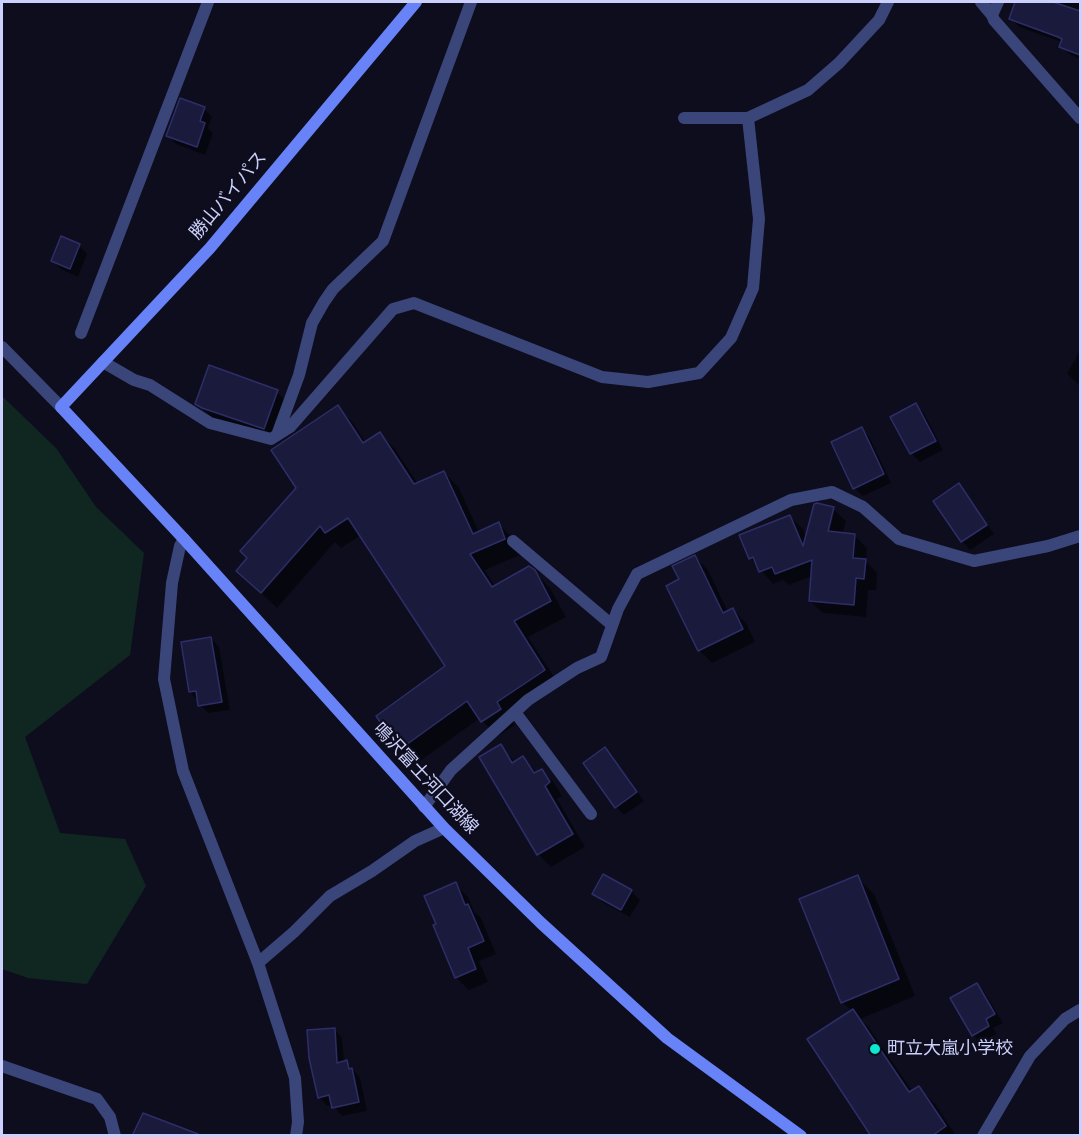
<!DOCTYPE html>
<meta charset="utf-8">
<style>
body{margin:0}
#map{position:relative;width:1082px;height:1137px;overflow:hidden;background:#0d0d1d;font-family:Roboto,sans-serif}
canvas{display:block}
.frame{position:absolute;inset:0;border:3px solid #ccd0fc;pointer-events:none}
</style>
<div id="map">
<canvas width="1082" height="1137"></canvas>
<div class="frame"></div>
</div>
<script>
const ctx = document.querySelector('canvas').getContext('2d');
ctx.lineJoin = 'round';
function fill(path, color) { ctx.fillStyle = color; ctx.fill(path, 'evenodd'); }
const poly = rows => new Path2D(rows.map(r => 'M' + r).join(''));
function stroke(path, color, width, dash) { ctx.strokeStyle = color; ctx.lineWidth = width; ctx.lineCap = dash ? 'butt' : 'round'; ctx.setLineDash(dash || []); ctx.stroke(path); }
function drawText(font, color, halo, rows, align = 'center') {
  ctx.font = font + ' Roboto,"Noto Sans JP",sans-serif'; ctx.lineWidth = 4.5; ctx.setLineDash([]); ctx.textBaseline = 'middle'; ctx.strokeStyle = halo; ctx.fillStyle = color; for (const [text, x, y, turn = 0] of rows) {
    ctx.save(); ctx.translate(x, y); ctx.rotate((+turn || 0) * Math.PI / 180); ctx.textAlign = isNaN(turn) ? turn : align; if (halo) ctx.strokeText(text, 0, 0); ctx.fillText(text, 0, 0); ctx.restore();
  }
}
fill(poly([
 [2,396,56,448,96,507,144,553,130,655,25,737,60,833,125,839,146,886,87,984,28,978,2,969]
]), '#102721');
fill(poly([
 [1017,2,1080,2,1080,59,1069,54,1061,46,1062,42,1019,27,1011,19],
 [204,109,212,117,208,128,213,133,205,155,176,144,168,136],
 [79,245,87,254,78,277,61,269,53,261],
 [1080,350,1080,386,1067,374],
 [277,392,290,405,277,441,217,421,196,403],
 [916,405,924,413,943,450,920,462,911,453,892,417],
 [338,407,353,423,366,443,380,434,395,449,418,484,444,472,459,488,479,532,499,524,514,540,520,555,485,570,495,587,534,571,550,588,566,617,528,637,560,686,511,718,515,725,497,737,480,718,416,764,401,749,447,667,361,535,341,548,335,542,277,608,238,571,298,488],
 [862,429,870,438,891,483,863,496,854,488],
 [959,485,967,494,994,534,970,550,962,541],
 [833,509,846,521,842,534,854,535,867,548,866,561,877,573,876,590,868,590,866,617,823,613,810,601,812,576,789,585,783,580,773,584,750,558,790,517,803,529,806,538],
 [830,517,833,517,827,539,824,538],
 [695,557,708,570,728,612,733,610,746,623,755,642,712,663,699,650],
 [211,638,219,647,230,710,208,713,190,692],
 [500,746,515,762,523,758,537,773,542,770,554,783,562,796,557,799,585,847,551,867,538,854],
 [604,749,613,757,644,801,624,815,616,807],
 [857,877,874,894,915,996,860,1019,869,1028,913,1092,919,1088,936,1105,956,1136,873,1136,852,1011,842,1002],
 [455,884,468,897,474,912,481,918,496,954,479,961,488,982,469,990,456,977,438,925],
 [631,891,640,900,630,917,602,902,594,893],
 [977,984,985,993,1003,1023,993,1028,997,1034,981,1043,973,1035],
 [334,1029,342,1038,344,1063,347,1062,360,1078,367,1111,342,1116,333,1105,327,1106,319,1097]
]), '#0007');
const building = poly([
 [1015,2,1053,2,1080,11,1080,55,1059,47,1062,39,1058,37,1009,19,1015,2],
 [180,98,205,107,200,121,205,123,197,147,166,136,180,98],
 [61,236,80,244,70,269,51,261,61,236],
 [209,365,278,390,264,429,202,408,195,404,209,365],
 [916,403,936,441,910,454,890,417,916,403],
 [338,405,363,443,380,432,414,484,444,471,473,534,499,522,505,539,470,554,492,587,529,566,535,570,551,601,514,621,545,670,497,702,501,709,481,722,467,701,399,750,376,716,445,666,348,518,325,533,320,526,261,593,236,571,247,558,240,551,296,488,271,450,338,405],
 [862,427,884,474,853,489,831,442,862,427],
 [959,483,987,525,961,542,933,501,959,483],
 [817,503,834,507,828,531,855,534,853,558,866,559,864,579,856,578,854,605,809,601,812,560,775,574,772,567,759,572,753,557,749,559,739,535,790,515,803,546,814,504,817,503],
 [695,555,723,613,733,608,743,629,698,651,666,586,679,579,672,566,695,555],
 [211,637,222,702,198,706,196,691,189,692,181,642,211,637],
 [501,744,512,763,523,756,534,773,542,769,550,782,545,786,573,834,537,855,479,757,501,744],
 [605,747,637,792,615,808,583,763,605,747],
 [603,874,632,890,621,910,592,894,603,874],
 [858,875,899,979,841,1003,799,899,858,875],
 [456,882,465,905,468,904,484,941,468,948,476,969,455,978,433,925,436,924,424,896,456,882],
 [977,983,995,1014,986,1019,989,1026,972,1036,950,998,977,983],
 [853,1009,909,1092,919,1086,946,1126,932,1136,871,1136,807,1039,853,1009],
 [335,1028,337,1063,347,1060,349,1069,352,1068,359,1102,332,1108,329,1095,318,1098,309,1058,307,1030,335,1028],
 [143,1113,198,1134,198,1136,132,1136,143,1113]
]);
fill(building, '#1a1a3d');
stroke(building, '#2d2e68', 1.5);
stroke(poly([
 [981,2,992,15],
 [998,2,992,15,994,20,1080,118],
 [684,118,748,118,808,90,839,63,879,20,888,2],
 [81,333,208,2],
 [103,362,134,380,150,385,210,423,271,439,290,427,393,309,414,303,602,377,648,382,699,373,731,338,753,288,759,219,748,118],
 [277,435,299,375,312,323,324,302,333,289,383,241,471,2],
 [184,539,180,546,172,583,164,679,183,771,258,963,295,1078,298,1122,296,1136],
 [513,541,612,625],
 [515,712,591,814],
 [424,807,451,770,528,700,577,668,601,657,618,609,637,574,791,500,832,492,863,507,899,539,974,561,1048,546,1080,536],
 [258,963,294,932,330,896,372,871,415,841,444,828],
 [2,1066,97,1099,110,1117,115,1136],
 [983,1136,1030,1056,1065,1019,1080,1010]
]), '#3a457a', 12);
stroke(poly([
 [2,347,61,407]
]), '#3a457a', 12);
stroke(poly([
 [416,2,210,248,61,407,184,539,444,828,541,923,667,1038,801,1136]
]), '#6882f7', 12);
for (const [x, y, r, color] of [
 [875,1049,6,"#0ce7d0"]
]) { const dot = new Path2D(); dot.arc(x, y, r, 0, 2 * Math.PI); ctx.fillStyle = color; ctx.fill(dot); stroke(dot, '#0d0d1d', 2); }
drawText('18px', '#ccd0fc', '#0d0d1d', [
 ["勝山バイパス",229,196,-50],
 ["鳴沢富士河口湖線",425,779,47]
]);
drawText('18px', '#ccd0fc', '#0d0d1d', [
 ["町立大嵐小学校",887,1049]
], 'left');
</script>
